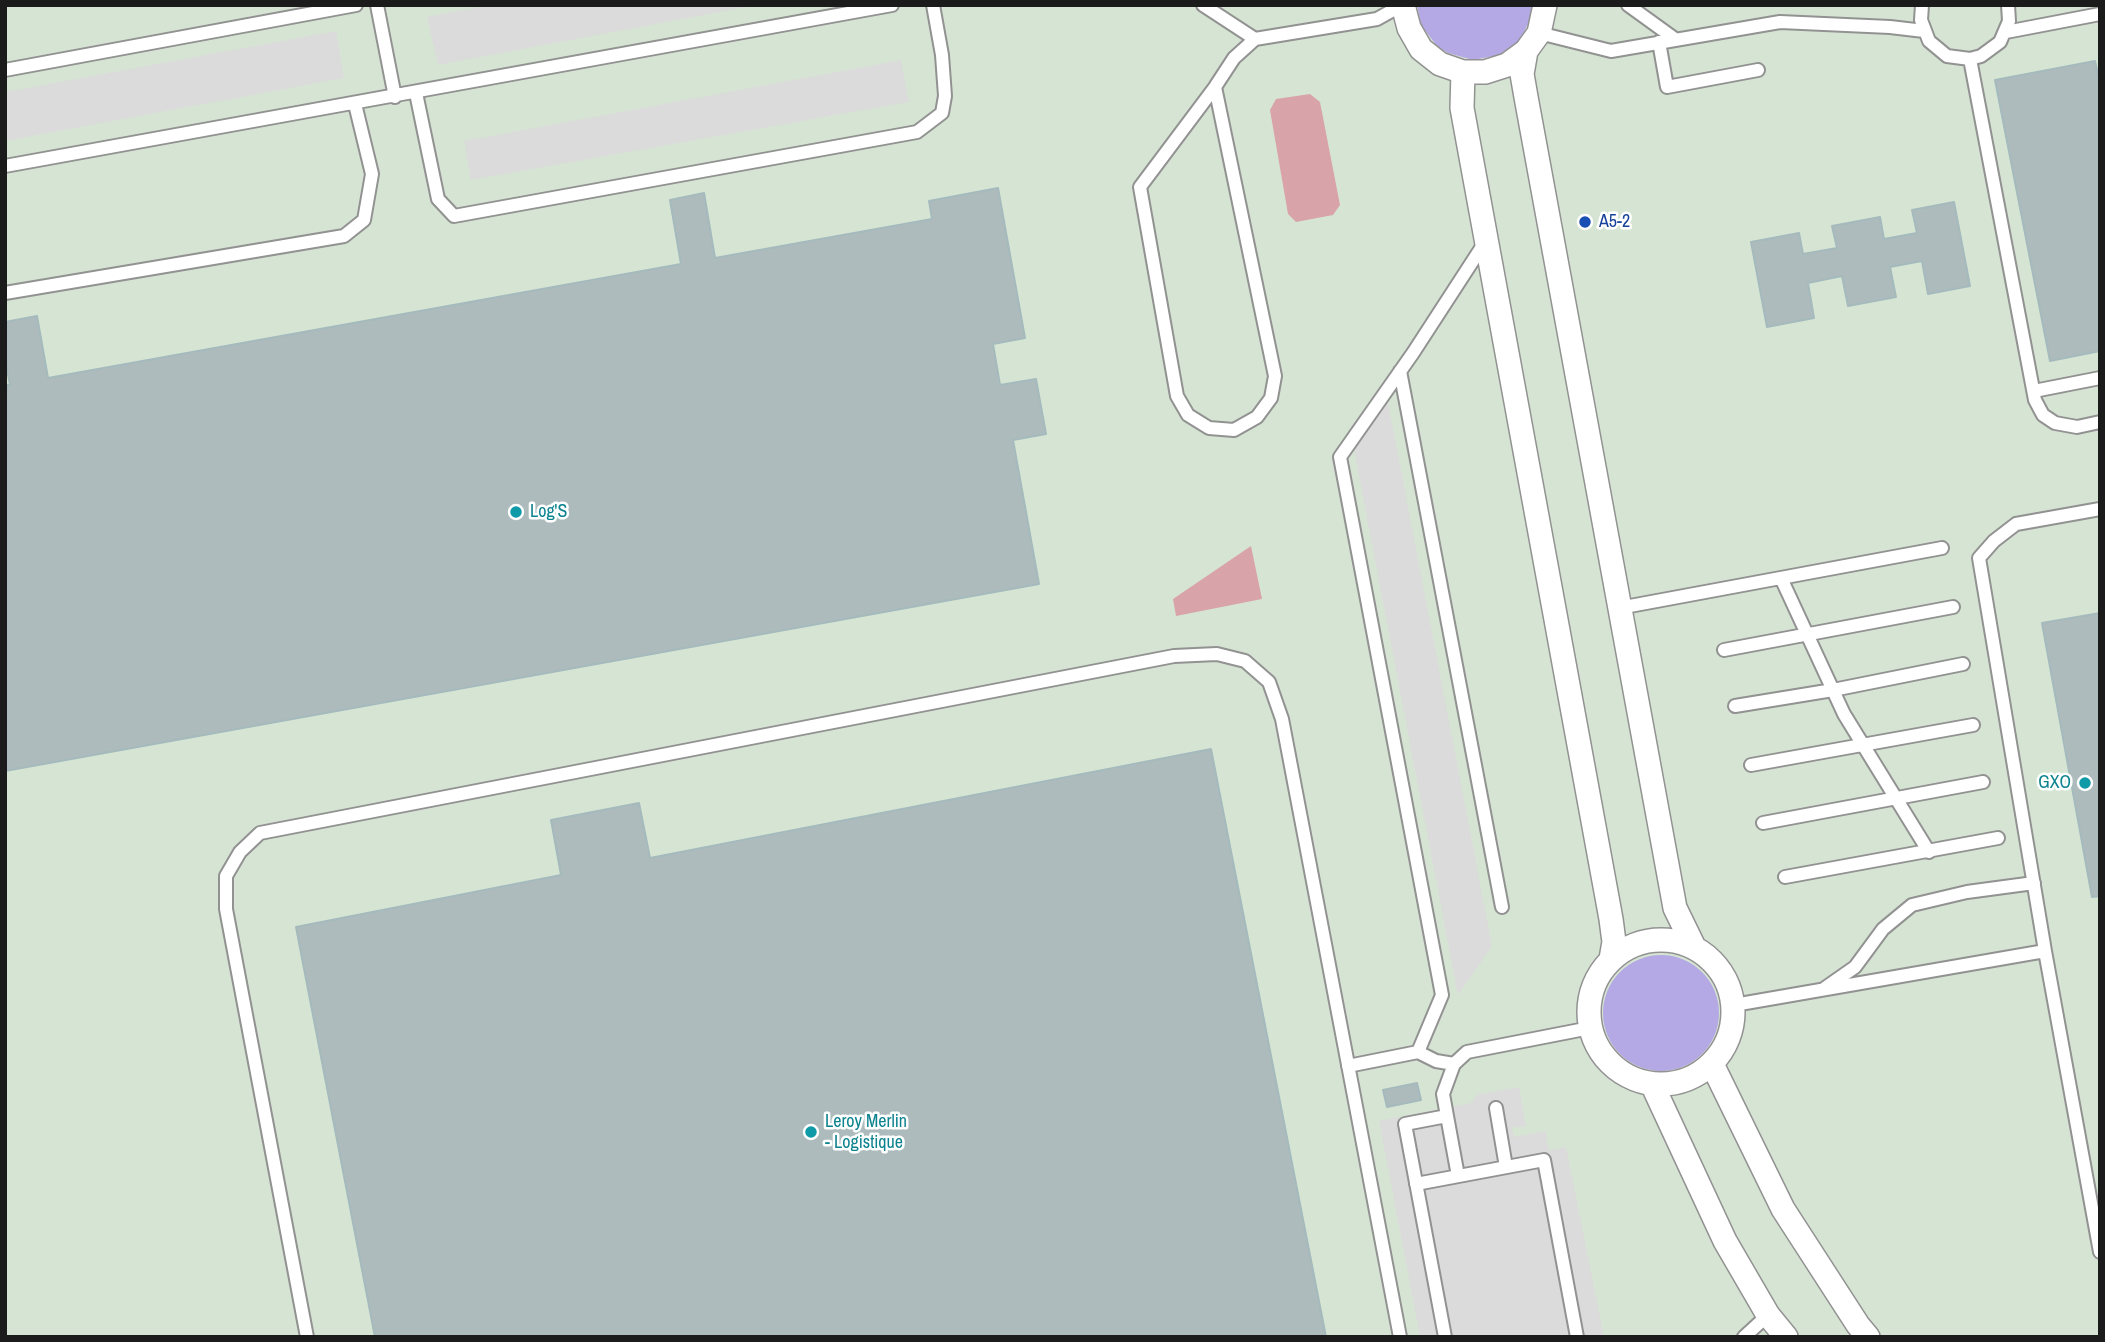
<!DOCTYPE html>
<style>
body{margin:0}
#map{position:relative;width:2105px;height:1342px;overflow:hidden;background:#e1e8ec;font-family:"Archivo Narrow",sans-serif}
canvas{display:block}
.frame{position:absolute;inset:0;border:7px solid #1b1b1b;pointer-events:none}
</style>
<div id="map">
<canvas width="2105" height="1342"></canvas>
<div class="frame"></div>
</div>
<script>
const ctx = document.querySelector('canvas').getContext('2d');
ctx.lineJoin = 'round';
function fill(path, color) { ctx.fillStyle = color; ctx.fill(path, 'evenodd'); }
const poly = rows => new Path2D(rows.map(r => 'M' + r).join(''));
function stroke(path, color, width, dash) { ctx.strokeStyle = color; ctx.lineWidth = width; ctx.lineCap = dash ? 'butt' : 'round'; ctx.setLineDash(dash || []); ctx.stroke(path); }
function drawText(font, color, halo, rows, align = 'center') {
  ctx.font = font + ' "Archivo Narrow",sans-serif'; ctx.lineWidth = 5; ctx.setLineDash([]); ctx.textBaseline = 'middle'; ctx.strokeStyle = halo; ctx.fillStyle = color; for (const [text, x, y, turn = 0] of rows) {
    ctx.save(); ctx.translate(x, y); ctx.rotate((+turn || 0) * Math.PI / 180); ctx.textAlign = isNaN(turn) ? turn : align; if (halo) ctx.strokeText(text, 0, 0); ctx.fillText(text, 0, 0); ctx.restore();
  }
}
fill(poly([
 [5,5,2100,5,2100,1337,5,1337]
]), '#d6e5d3');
fill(poly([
 [1417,5,1534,5,1532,16,1520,40,1499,55,1473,60,1448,53,1437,46,1421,25],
 '1603 1013a58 58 0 1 1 116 0a58 58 0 1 1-116 0Z'
]), '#b4a9e4');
fill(poly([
 [491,5,757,5,438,65,427,17],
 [336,31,344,78,5,141,5,92],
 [901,60,909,102,471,180,464,141],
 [1388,402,1492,946,1458,995,1354,450],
 [1519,1087,1526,1126,1512,1128,1514,1137,1546,1131,1549,1150,1566,1147,1604,1337,1420,1337,1379,1121,1471,1103,1477,1095]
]), '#dbdbdb');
fill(poly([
 [1310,94,1320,102,1340,205,1333,215,1296,222,1288,214,1270,110,1276,99],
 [1251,546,1262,599,1176,616,1173,599]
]), '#d8a3a9');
const building = poly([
 [2095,61,2100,83,2100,351,2050,361,1995,80,2095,61],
 [998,188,1025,338,993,344,1000,385,1036,379,1046,434,1013,440,1039,584,5,771,5,385,10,385,5,359,5,322,37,316,48,378,681,264,670,200,704,193,715,258,932,219,929,201,998,188],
 [1954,202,1970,286,1928,294,1922,261,1890,267,1896,297,1848,306,1842,276,1808,283,1814,318,1767,327,1751,242,1799,233,1803,254,1837,248,1832,226,1880,217,1884,239,1917,233,1912,210,1954,202],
 [2100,613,2100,896,2092,897,2042,623,2100,613],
 [1211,749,1326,1337,375,1337,296,927,561,875,551,820,639,803,650,858,1211,749],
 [1417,1083,1421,1100,1387,1107,1383,1090,1417,1083]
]);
fill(building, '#aebbbc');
stroke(building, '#a5babd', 2);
const lane = poly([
 [377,5,395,97],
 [1203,5,1255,39,1377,19,1402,5],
 [1628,5,1675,39],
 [1922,5,1921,20,1929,41,1947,56,1970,59,1981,56,2000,42,2009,21,2008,5],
 [2006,32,2100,14],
 [1539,33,1611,51,1780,22,1890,27,1924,31],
 [1659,42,1667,87,1758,70],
 [1970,59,2035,400,2043,415,2055,423,2077,427,2100,422],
 [5,70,356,5],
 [1215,87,1275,376,1271,398,1257,417,1234,430,1209,428,1188,415,1177,396,1140,187,1215,87,1234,58,1255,39],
 [416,93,438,199,454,216,917,132,942,113,945,96,942,55,933,5],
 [5,166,892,5],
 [5,293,344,236,364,220,372,174,355,104],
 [1400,371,1502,907],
 [2034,391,2100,378],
 [2100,509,2016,524,1994,541,1979,558,2045,951,2100,1252],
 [1781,578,1844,714,1929,852],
 [1619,608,1942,548],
 [1724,650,1953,607],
 [1735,706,1833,690,1963,664],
 [1751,765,1973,725],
 [1763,823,1983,782],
 [1785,877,1998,838],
 [1825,988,1855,967,1883,929,1912,905,1967,892,2034,883],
 [1734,1005,2045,951],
 [1418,1052,1442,995,1340,457,1413,353,1487,239],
 [1348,1066,1418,1052,1436,1061,1454,1064,1467,1052,1590,1028],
 [1496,1108,1506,1167],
 [1447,1116,1458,1176],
 [1416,1184,1544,1160,1577,1337],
 [307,1337,226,909,226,876,240,852,260,833,1174,656,1217,654,1245,661,1269,682,1282,719,1400,1337],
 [1445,1337,1405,1124,1447,1116,1443,1094,1454,1064],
 [1744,1337,1768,1315]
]);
const street = poly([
 [1403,5,1409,28,1421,49,1440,64,1463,72,1485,72,1507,65,1526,51,1539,33,1545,5],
 [1526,51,1522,74,1526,97,1675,908,1694,947],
 [1463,72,1462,108,1611,919,1614,942,1611,959],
 '1589 1012a72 72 0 1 1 144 0a72 72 0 1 1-144 0Z',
 [1712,1064,1783,1209,1858,1325,1868,1337],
 [1652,1084,1725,1241,1768,1315,1786,1337]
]);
stroke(lane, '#929292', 16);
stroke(street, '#929292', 26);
stroke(lane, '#fff', 12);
stroke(street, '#fff', 23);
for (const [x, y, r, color] of [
 [1585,222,7,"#1a4fb4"],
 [516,512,7,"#0f9aa8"],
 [2085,783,7,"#0f9aa8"],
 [811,1132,7,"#0f9aa8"]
]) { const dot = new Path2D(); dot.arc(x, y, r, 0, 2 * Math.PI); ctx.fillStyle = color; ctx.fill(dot); stroke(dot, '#fff', 2.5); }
drawText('18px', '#164399', '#fff', [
 ["A5-2",1599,222]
], 'left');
drawText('18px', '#0d838f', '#fff', [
 ["Log'S",530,512],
 ["GXO",2071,783,"right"],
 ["Leroy Merlin",825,1122],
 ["- Logistique",825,1143]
], 'left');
</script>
